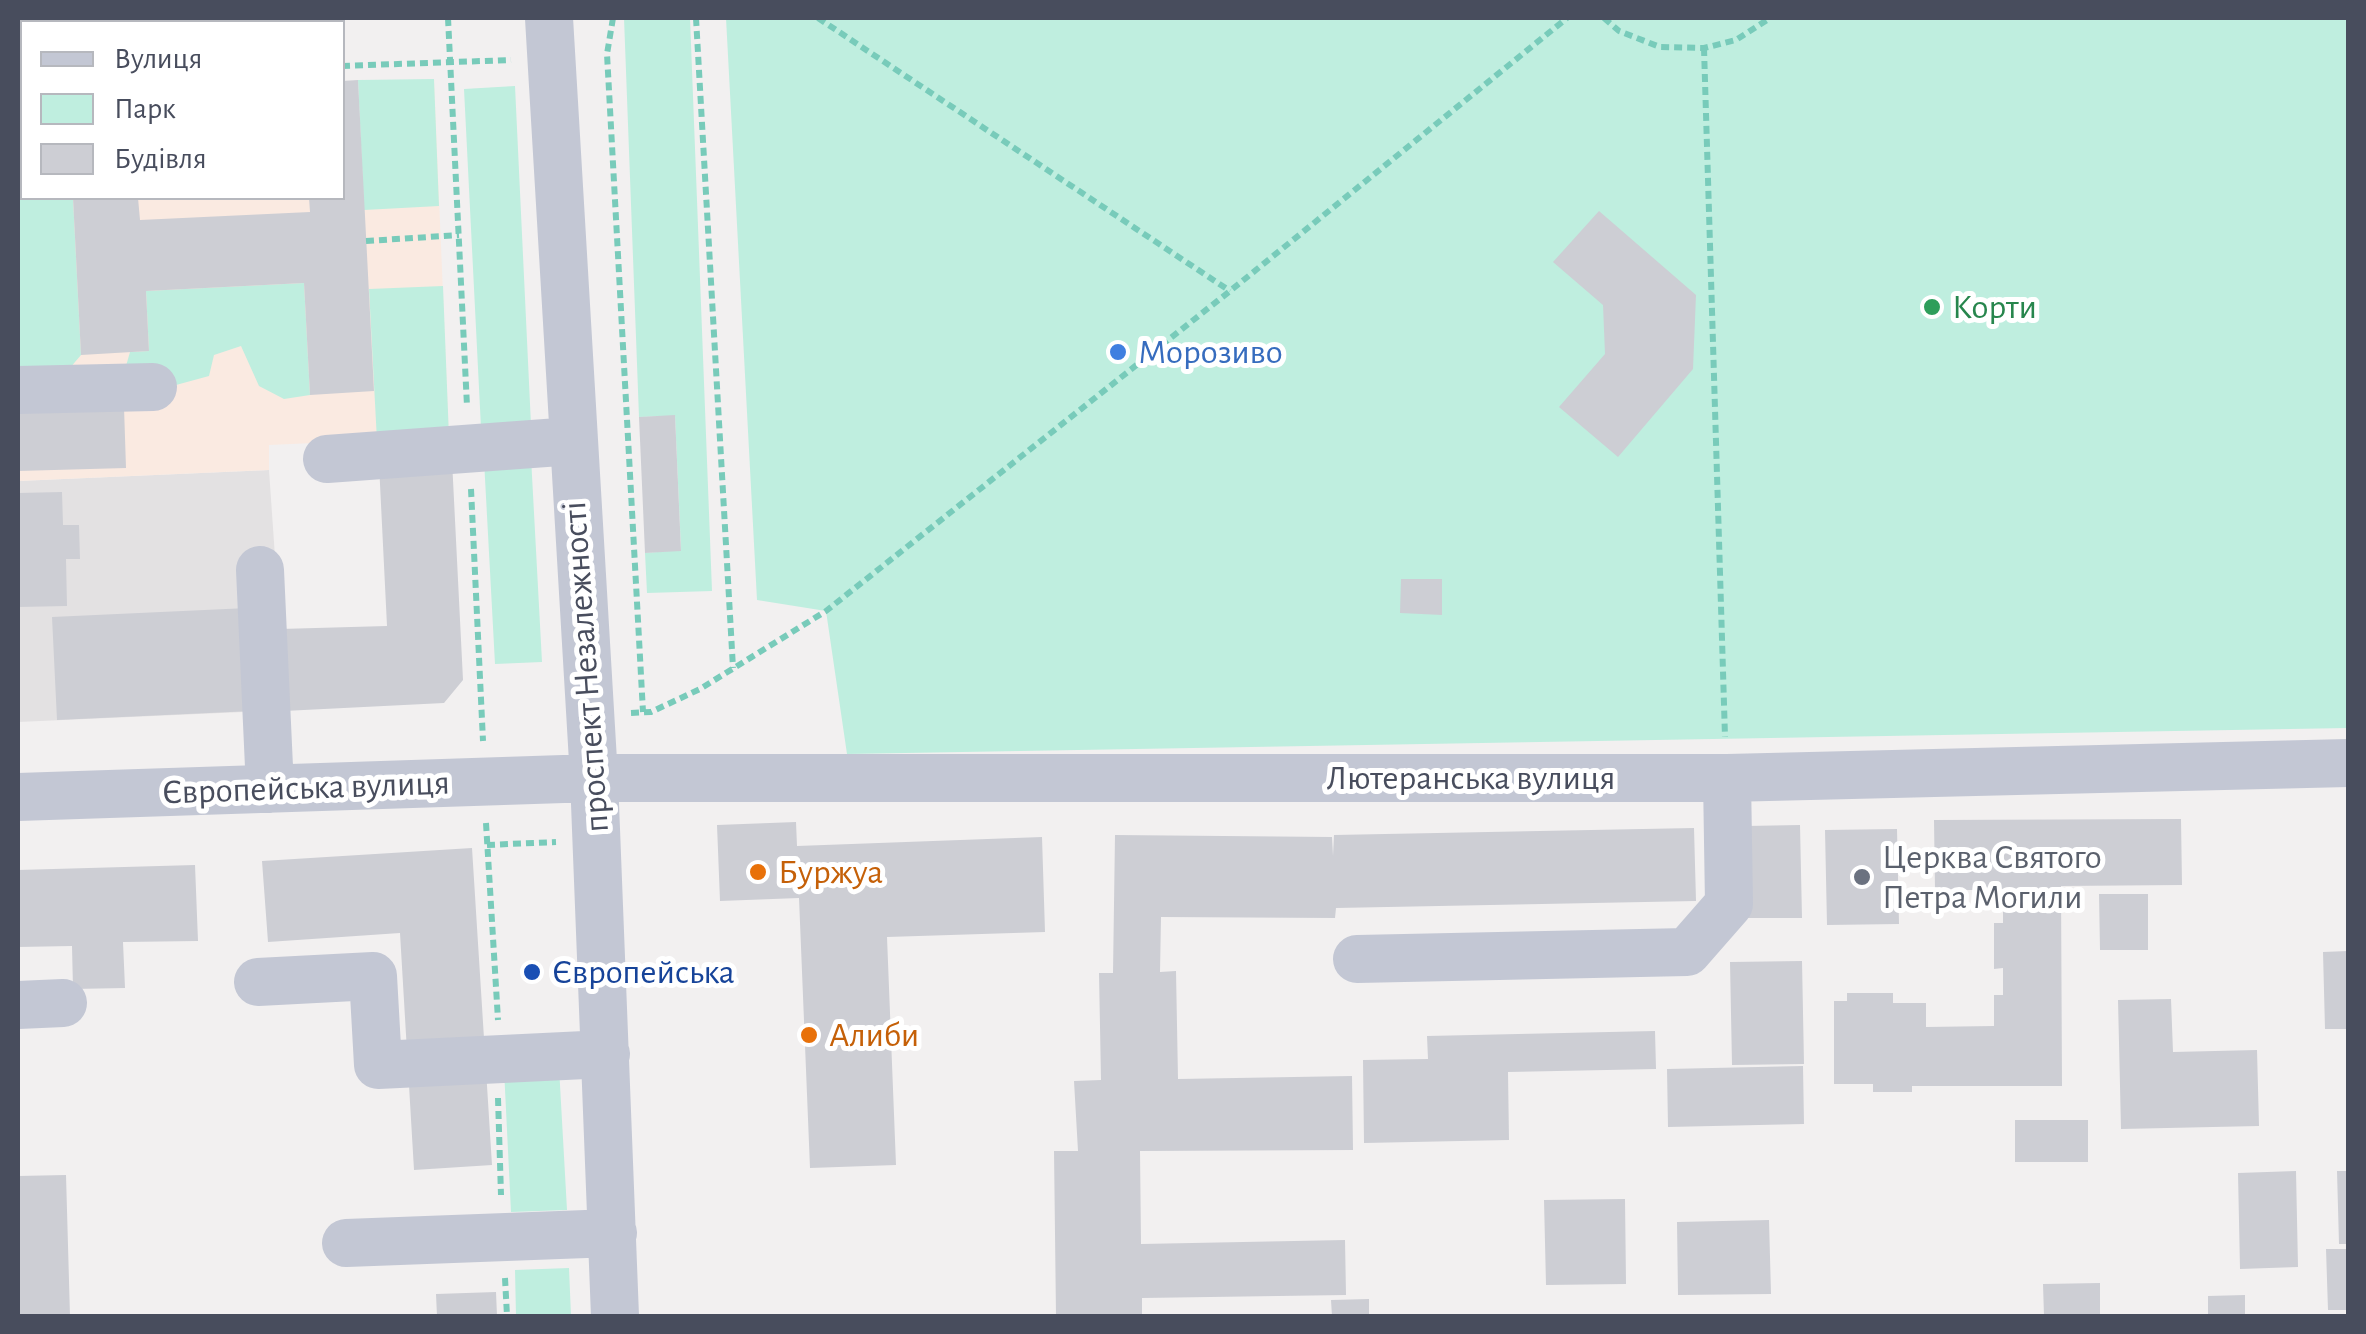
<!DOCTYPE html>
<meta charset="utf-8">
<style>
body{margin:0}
#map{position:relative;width:2366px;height:1334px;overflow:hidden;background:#f2f0f0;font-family:"Alegreya Sans",sans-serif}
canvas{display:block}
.frame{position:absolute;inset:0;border:20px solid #484d5d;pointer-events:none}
.legend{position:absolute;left:20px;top:20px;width:325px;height:180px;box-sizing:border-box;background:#fff;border:2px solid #b6b8be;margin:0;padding:12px 18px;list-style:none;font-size:30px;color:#484d5d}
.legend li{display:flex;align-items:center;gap:20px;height:50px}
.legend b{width:50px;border:2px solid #b6b8be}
</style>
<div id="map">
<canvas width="2366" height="1334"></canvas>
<div class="frame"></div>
<ul class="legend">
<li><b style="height:12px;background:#c3c7d4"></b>Вулиця</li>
<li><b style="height:28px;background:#bfeedf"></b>Парк</li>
<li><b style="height:28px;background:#cdced4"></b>Будівля</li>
</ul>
</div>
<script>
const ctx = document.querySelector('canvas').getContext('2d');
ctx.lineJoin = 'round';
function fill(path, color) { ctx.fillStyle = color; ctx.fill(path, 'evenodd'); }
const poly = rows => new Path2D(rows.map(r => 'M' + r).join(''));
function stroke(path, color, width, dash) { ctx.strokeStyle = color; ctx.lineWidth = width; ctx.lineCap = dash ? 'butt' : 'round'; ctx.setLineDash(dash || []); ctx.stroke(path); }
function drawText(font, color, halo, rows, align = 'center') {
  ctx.font = font + ' "Alegreya Sans",sans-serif'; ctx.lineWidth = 10; ctx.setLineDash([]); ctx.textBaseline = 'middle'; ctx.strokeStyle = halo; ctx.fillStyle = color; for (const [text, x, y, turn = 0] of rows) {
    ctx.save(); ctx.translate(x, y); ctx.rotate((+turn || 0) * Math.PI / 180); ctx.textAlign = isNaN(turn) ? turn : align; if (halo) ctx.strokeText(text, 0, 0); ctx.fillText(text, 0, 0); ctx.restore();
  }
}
fill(poly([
 [269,470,280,629,266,711,18,722,18,481]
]), '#e3e1e2');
fill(poly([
 [434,79,449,437,269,445,269,470,18,481,18,96,22,96,22,198,342,198]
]), '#faeae1');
fill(poly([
 [624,18,690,18,712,591,647,593,645,553,681,550,675,416,639,417],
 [726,18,2348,18,2348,728,847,754,826,611,757,600],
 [434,79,439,206,364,210,358,80],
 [515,86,531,425,481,428,464,89],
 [22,182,22,198,73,198,81,355,69,369,18,367,18,183],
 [304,283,310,395,284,399,259,386,241,346,214,355,209,376,165,388,124,373,130,352,149,351,146,291],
 [443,286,449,437,377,441,369,289],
 [531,457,542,662,495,664,484,460],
 [559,1067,567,1210,511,1212,504,1069],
 [569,1268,571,1316,516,1316,515,1270]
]), '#bfeedf');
fill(poly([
 [358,80,374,391,310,395,304,283,146,291,149,351,81,355,73,198,138,198,140,220,310,212,309,198,342,198,342,81],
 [18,96,22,96,22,182,18,183],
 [1599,211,1696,295,1693,369,1618,457,1559,407,1605,354,1603,305,1553,262],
 [124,407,126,468,18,471,18,409],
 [675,415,681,551,645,553,639,417],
 [452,460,463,680,444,703,284,711,280,629,387,626,379,464],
 [62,492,63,525,79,525,80,559,66,559,67,606,18,607,18,493],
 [1401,579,1442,579,1442,615,1400,613],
 [248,608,252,711,57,720,52,617],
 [2181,819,2182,885,2061,886,2062,1086,1912,1086,1912,1092,1873,1092,1873,1084,1834,1084,1834,1001,1847,1001,1847,993,1893,993,1893,1003,1926,1003,1926,1027,1994,1026,1994,995,2003,995,2003,968,1994,969,1994,923,2003,923,2003,911,2015,912,2014,890,1935,890,1934,820],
 [796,822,797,846,1042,837,1045,932,887,937,896,1165,810,1168,799,898,720,901,717,825],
 [1800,825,1802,918,1747,918,1746,826],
 [1694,828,1696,901,1336,908,1335,918,1161,917,1160,972,1176,971,1178,1079,1352,1076,1353,1150,1140,1151,1141,1244,1345,1240,1346,1295,1142,1298,1142,1316,1056,1316,1054,1151,1078,1151,1074,1081,1101,1080,1099,973,1113,973,1115,835,1332,837,1333,856,1334,835],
 [1897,829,1899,924,1827,925,1825,830],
 [472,848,492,1165,414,1170,400,933,268,942,262,861],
 [195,865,198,941,123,942,125,988,73,989,72,946,18,947,18,870],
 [2099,894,2148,894,2148,950,2100,950],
 [2348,951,2348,1029,2325,1029,2323,952],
 [1802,961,1804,1064,1732,1065,1730,962],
 [2171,999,2173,1052,2257,1050,2259,1126,2121,1129,2118,1000],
 [1655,1031,1656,1069,1508,1072,1509,1140,1364,1143,1363,1060,1428,1059,1427,1036],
 [1803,1066,1804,1124,1668,1127,1667,1069],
 [2015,1120,2088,1120,2088,1162,2015,1162],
 [2296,1171,2298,1267,2240,1269,2238,1173],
 [2337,1171,2348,1171,2348,1244,2339,1244],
 [66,1175,70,1316,18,1316,18,1176],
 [1625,1199,1626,1284,1546,1285,1544,1200],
 [1769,1220,1771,1294,1678,1295,1677,1222],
 [2326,1249,2348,1249,2348,1310,2328,1310],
 [2100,1283,2100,1316,2044,1316,2043,1284],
 [496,1292,497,1316,437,1316,436,1294],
 [2245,1295,2245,1316,2208,1316,2208,1296],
 [1369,1299,1369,1316,1332,1316,1331,1300]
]), '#cdced4');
stroke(poly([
 [448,18,467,406],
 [613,18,607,54,643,712],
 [696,18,733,668],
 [818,18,1230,291],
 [1604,18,1619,31,1660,47,1704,48,1736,40,1770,18],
 [1704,48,1725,737],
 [342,66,511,60],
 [18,76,22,76],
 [366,241,459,235],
 [471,489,483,741],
 [631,713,651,712,700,689,826,611,1230,291,1567,18],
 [486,823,498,1020],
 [487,845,556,842],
 [498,1098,501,1195],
 [505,1278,507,1316]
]), '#78cbba', 6, [8, 5]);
stroke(poly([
 [146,18,146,22],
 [549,18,594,778,615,1316],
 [18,390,153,387],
 [327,459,573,441],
 [260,570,270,789],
 [18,797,594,778,1727,778,2348,763],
 [1357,959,1687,952,1729,904,1727,778],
 [258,982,373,976,378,1065,606,1054],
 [18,1005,63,1003],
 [346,1243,613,1233]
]), '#c3c7d4', 48);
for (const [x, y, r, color] of [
 [1932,307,10,"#2e9e5b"],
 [1118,352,10,"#3f7fe0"],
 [758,872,10,"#e8710a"],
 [1862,877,10,"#6b7280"],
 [532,972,10,"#1a4fb4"],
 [809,1035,10,"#e8710a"]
]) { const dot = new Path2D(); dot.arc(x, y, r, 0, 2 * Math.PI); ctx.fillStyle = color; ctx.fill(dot); stroke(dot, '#fff', 4); }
drawText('35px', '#27864d', '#fff', [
 ["Корти",1952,307]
], 'left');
drawText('35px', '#366cbe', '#fff', [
 ["Морозиво",1138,352]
], 'left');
drawText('35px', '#484d5d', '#fff', [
 ["проспект Незалежності",586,667,-94],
 ["Лютеранська вулиця",1471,778],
 ["Європейська вулиця",306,788,-2]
]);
drawText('35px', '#5b616d', '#fff', [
 ["Церква Святого",1882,857],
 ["Петра Могили",1882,897]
], 'left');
drawText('35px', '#c56008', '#fff', [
 ["Буржуа",778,872],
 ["Алиби",829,1035]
], 'left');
drawText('35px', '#164399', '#fff', [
 ["Європейська",552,972]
], 'left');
</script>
